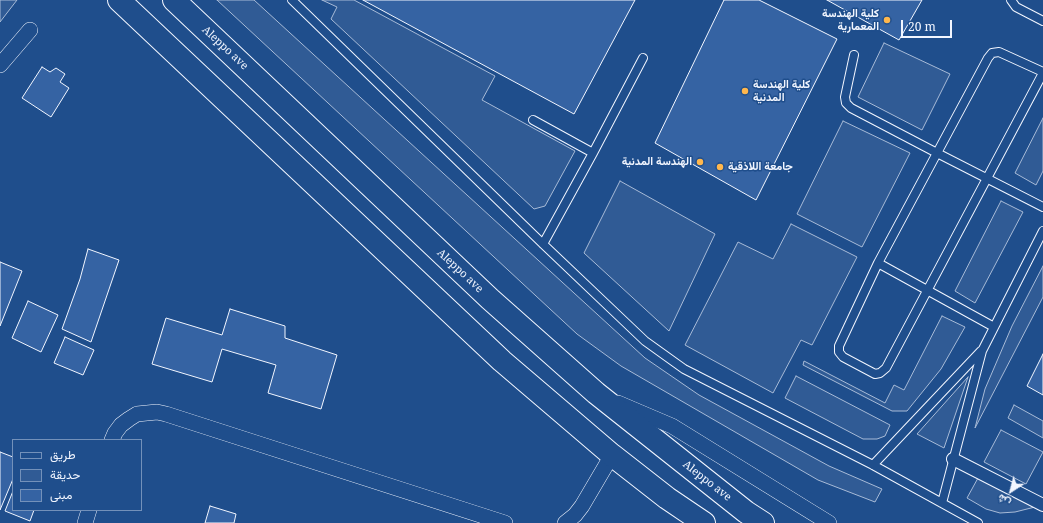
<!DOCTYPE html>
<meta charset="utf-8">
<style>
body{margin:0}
#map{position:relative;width:1043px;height:523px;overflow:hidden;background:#1f4e8c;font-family:"Noto Serif",Vazirmatn,serif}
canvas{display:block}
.legend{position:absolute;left:12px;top:439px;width:130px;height:72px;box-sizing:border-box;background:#1f4e8c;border:1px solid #7391ba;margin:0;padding:5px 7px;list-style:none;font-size:12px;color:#f2f6ff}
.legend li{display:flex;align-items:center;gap:8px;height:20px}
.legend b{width:20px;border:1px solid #7391ba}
.north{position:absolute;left:991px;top:471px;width:40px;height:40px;-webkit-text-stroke:3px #1f4e8c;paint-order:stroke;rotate:216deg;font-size:11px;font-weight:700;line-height:16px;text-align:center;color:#f2f6ff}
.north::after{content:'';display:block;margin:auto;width:14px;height:18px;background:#f2f6ff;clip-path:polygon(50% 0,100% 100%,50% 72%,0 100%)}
.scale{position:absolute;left:901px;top:20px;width:51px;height:18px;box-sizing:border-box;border:2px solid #f2f6ff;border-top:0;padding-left:5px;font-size:12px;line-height:14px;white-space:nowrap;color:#f2f6ff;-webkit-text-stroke:3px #1f4e8c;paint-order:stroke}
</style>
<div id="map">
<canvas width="1043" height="523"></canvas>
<ul class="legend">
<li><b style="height:5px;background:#1f4e8c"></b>طريق</li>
<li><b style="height:11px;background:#305b95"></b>حديقة</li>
<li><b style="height:11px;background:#3563a3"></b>مبنى</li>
</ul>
<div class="north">ش</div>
<div class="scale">20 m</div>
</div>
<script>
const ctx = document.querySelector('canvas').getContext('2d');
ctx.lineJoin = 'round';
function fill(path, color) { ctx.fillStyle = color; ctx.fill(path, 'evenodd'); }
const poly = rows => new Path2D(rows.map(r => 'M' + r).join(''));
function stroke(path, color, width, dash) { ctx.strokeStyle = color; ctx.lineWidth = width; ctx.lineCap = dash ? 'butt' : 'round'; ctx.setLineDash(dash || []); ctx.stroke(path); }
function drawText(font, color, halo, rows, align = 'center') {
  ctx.font = font + ' "Noto Serif",Vazirmatn,serif'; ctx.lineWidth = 3; ctx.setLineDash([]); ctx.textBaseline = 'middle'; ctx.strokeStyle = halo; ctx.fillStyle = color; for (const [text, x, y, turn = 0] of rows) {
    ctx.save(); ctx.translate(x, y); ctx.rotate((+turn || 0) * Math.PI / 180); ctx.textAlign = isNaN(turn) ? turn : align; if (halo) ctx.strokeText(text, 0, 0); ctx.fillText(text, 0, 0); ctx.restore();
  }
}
const green = poly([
 [0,0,17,0,0,22,0,0],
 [217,0,254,0,645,358,699,395,829,466,882,489,875,502,818,480,621,366,577,334,217,0],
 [322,0,354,0,495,76,482,100,575,151,545,206,534,209,331,19,337,7,322,0],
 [884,43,950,74,922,130,858,97,884,43],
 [1043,118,1043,171,1036,185,1015,173,1043,118],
 [843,121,910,153,862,247,797,214,843,121],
 [620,181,715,234,669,331,584,253,620,181],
 [1001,201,1023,212,975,303,955,291,1001,201],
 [791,224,857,257,812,345,801,340,773,393,685,345,738,242,773,259,791,224],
 [1043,266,1043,297,975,428,985,389,1012,326,1043,266],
 [942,316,965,327,941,369,907,411,892,411,803,365,804,361,885,403,894,385,904,390,942,316],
 [796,376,890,425,885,436,877,439,863,439,785,398,796,376],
 [968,377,944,448,917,434,968,377],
 [1014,405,1043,421,1043,438,1008,418,1014,405],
 [1001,430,1043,452,1026,484,984,462,1001,430],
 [978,478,1035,507,1015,512,1000,513,986,509,967,498,978,478]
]);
fill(green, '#305b95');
stroke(green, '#a8bbd7', 1);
const building = poly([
 [363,0,635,0,574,114,363,0],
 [724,0,759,0,837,39,756,200,655,143,724,0],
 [827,0,922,0,899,40,827,0],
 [42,67,50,72,56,68,65,74,60,82,69,88,51,117,22,98,42,67],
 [88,249,119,260,91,342,62,329,80,279,88,249],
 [0,262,22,271,0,326,0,262],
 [28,301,58,315,41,352,12,338,28,301],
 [230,309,285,326,285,338,337,355,321,409,268,393,276,365,222,349,212,382,152,364,166,318,222,335,230,309],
 [65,337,94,350,83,375,54,363,65,337],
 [1043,354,1043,395,1027,386,1043,354],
 [0,452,13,457,13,479,0,510,0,452],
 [13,491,13,510,34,510,30,521,5,511,13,491],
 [210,506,236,514,234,523,205,523,210,506]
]);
fill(building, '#3563a3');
stroke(building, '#f2f6ff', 1);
const service = poly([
 [292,0,543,244,645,341,684,369,873,465,978,523],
 [1011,0,1016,7,1043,21],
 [854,55,845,97,846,103,851,108,937,153,878,263,994,327],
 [1043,72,999,52,992,53,988,58,937,153,1043,207],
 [533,120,593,153],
 [543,244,593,153,643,58],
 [878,263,839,346,839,352,843,357,875,374,880,373,886,368,1043,73],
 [873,465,981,351],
 [942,503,982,351,1043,231]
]);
const pedestrian = poly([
 [953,459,1043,505]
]);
const minor = poly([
 [0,65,30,30],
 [618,403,672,426,829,523],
 [112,440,115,433,121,425,129,419,137,414,157,412,166,414,505,523],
 [85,523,89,510],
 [565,523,575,515,582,506,612,455]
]);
const primary = poly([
 [119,0,502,361,612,455,667,498,704,523],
 [174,0,490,299,596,393,746,512,763,523]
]);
stroke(service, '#f2f6ff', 10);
stroke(pedestrian, '#f2f6ff', 14);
stroke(minor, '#f2f6ff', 16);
stroke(primary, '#f2f6ff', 24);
stroke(service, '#1f4e8c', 8);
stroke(pedestrian, '#1f4e8c', 12);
stroke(minor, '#1f4e8c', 15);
stroke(primary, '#1f4e8c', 22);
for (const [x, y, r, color] of [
 [887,20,4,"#ffb74d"],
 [745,91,4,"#ffb74d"],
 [700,162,4,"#ffb74d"],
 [720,167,4,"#ffb74d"]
]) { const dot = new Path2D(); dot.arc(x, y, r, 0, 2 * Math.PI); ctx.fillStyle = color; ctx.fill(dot); stroke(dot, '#1f4e8c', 1.5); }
drawText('bold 11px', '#f2f6ff', '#1f4e8c', [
 ["كلية الهندسة",879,14],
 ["المعمارية",879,27],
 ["كلية الهندسة",753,85,"left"],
 ["المدنية",753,98,"left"],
 ["الهندسة المدنية",692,162],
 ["جامعة اللاذقية",728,167,"left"]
], 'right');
drawText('11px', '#f2f6ff', '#1f4e8c', [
 ["Aleppo ave",225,48,43],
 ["Aleppo ave",460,271,43],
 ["Aleppo ave",707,481,38]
]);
</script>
